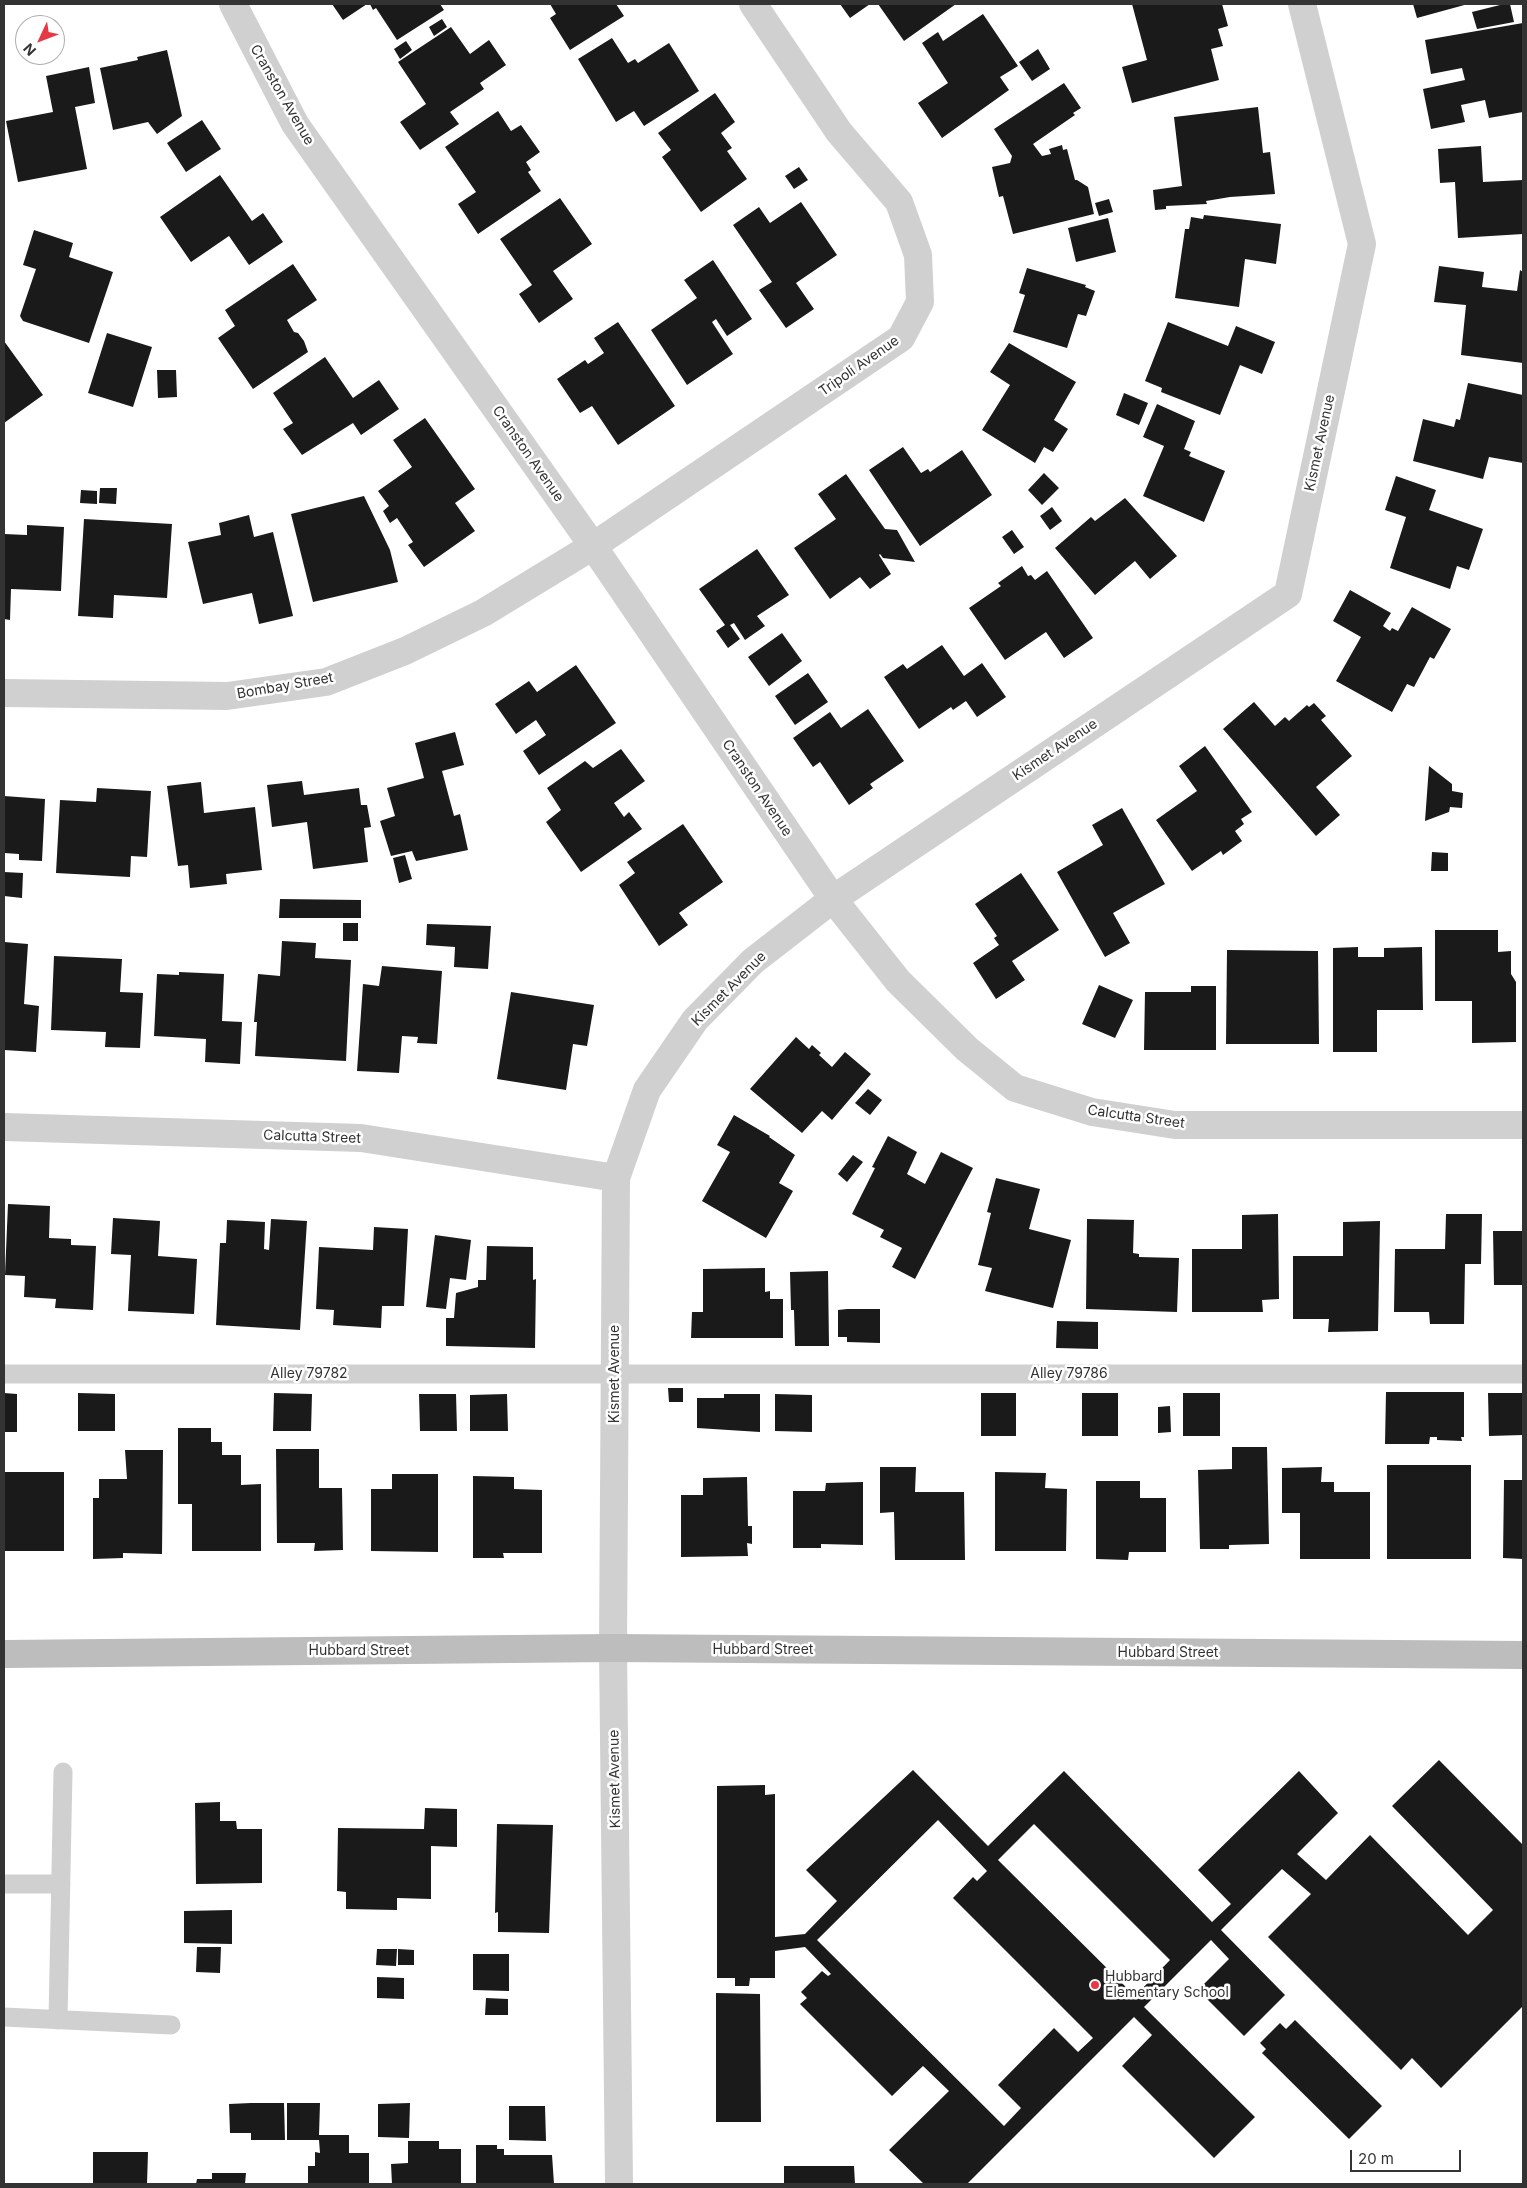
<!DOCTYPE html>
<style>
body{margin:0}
#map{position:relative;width:1527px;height:2188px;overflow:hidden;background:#fff;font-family:Inter,sans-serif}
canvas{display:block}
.frame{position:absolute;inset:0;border:5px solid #333;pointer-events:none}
.north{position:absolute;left:15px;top:15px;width:50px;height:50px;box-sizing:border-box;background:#fff;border:1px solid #adadad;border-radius:50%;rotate:227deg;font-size:14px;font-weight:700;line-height:20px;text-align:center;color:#333}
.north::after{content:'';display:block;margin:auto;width:18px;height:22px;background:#e63946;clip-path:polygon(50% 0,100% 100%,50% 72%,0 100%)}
.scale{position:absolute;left:1350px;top:2150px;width:111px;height:22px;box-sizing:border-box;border:2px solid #333;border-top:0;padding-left:6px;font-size:15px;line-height:18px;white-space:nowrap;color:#333;-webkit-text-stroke:4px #fff;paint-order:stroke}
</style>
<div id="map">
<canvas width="1527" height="2188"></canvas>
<div class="frame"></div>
<div class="north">N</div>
<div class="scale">20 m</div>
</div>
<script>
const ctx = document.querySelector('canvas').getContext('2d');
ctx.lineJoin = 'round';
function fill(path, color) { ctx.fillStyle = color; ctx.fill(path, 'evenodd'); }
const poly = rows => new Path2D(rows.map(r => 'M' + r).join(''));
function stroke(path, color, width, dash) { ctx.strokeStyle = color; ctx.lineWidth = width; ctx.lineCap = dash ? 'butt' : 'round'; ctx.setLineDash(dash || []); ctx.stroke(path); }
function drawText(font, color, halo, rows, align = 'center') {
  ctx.font = font + ' Inter,sans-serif'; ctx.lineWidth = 5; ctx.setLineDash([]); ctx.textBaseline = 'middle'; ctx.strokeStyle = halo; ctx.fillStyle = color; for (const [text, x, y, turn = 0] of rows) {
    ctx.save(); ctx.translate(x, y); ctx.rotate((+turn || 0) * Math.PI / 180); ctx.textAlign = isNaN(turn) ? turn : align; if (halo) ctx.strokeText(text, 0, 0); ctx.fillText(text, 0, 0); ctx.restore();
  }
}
fill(poly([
 [332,4,367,4,343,20],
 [370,4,440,4,444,10,397,40,376,8,373,10],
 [550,4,616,4,624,16,570,50,550,18,556,14],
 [840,4,870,4,850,18],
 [878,4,956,4,904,41],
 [1132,4,1222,4,1228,26,1218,29,1223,46,1211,49,1219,80,1132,103,1122,67,1147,60],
 [1413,4,1468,4,1417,18],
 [1504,4,1510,4,1514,22,1477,29,1472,12],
 [983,14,1018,66,1000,77,1009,90,942,138,918,103,948,83,922,43,938,32,943,41],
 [442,19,447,27,434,36,429,27],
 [1523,23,1523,112,1489,118,1485,100,1461,105,1465,122,1431,129,1423,89,1465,80,1462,68,1431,74,1425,40],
 [451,27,470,54,489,40,506,65,480,83,484,89,450,112,459,124,420,150,400,122,426,104,398,62],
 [612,38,628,63,635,59,638,63,669,43,699,91,644,126,634,111,616,122,578,59],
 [406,41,412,50,400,59,394,49],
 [1038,49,1050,69,1032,81,1019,62],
 [167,50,182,116,157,134,148,122,113,130,100,68,138,60,137,57],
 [89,67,95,103,75,107,87,169,18,182,6,121,53,112,46,76],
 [1064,83,1081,108,1073,113,1075,115,1033,144,1042,156,1051,154,1049,149,1062,145,1063,150,1067,149,1075,180,1077,180,1088,187,1094,214,1013,234,1003,196,999,197,992,167,1010,163,1012,156,994,129],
 [715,93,735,122,721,133,732,148,727,151,747,179,701,212,662,157,671,150,658,133],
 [1258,107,1263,153,1270,152,1275,194,1230,197,1206,201,1207,204,1166,206,1166,209,1155,210,1153,190,1182,186,1174,117],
 [498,111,511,131,521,125,540,152,526,162,531,170,528,172,541,191,478,234,458,204,476,192,445,147],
 [202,120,221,149,186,172,167,143],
 [1481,146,1483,182,1523,180,1523,234,1458,238,1455,182,1440,183,1438,149],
 [799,167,808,180,794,189,785,176],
 [220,175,252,221,263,213,283,242,249,265,229,236,191,262,160,217],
 [560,198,592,244,553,271,573,299,539,323,519,294,532,285,500,239],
 [1109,199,1113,212,1099,216,1095,203],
 [801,202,837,255,796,283,814,309,786,328,759,290,772,282,733,225,759,207,770,223],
 [1204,215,1281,224,1276,264,1245,259,1239,307,1175,298,1185,229,1189,229,1191,217,1203,219],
 [1108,218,1116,252,1076,262,1068,228],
 [34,230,73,243,69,257,113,272,89,343,23,321,20,316,36,269,23,265],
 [713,260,752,319,727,336,716,319,712,322,733,354,687,385,651,330,697,298,684,280],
 [293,264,317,300,287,320,294,332,298,333,304,341,308,352,253,389,218,338,235,326,225,310],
 [1439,266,1484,272,1482,287,1517,291,1520,270,1523,272,1523,363,1461,355,1466,305,1434,302],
 [1027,268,1086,285,1085,287,1095,291,1086,316,1078,314,1067,348,1013,332,1025,295,1019,293],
 [618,322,675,406,618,445,592,406,580,413,557,379,585,360,588,364,604,353,594,338],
 [1168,322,1228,346,1236,326,1275,342,1262,374,1240,365,1220,415,1161,392,1162,388,1145,381],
 [107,333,152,347,133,407,88,393],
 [4,341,43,395,4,423],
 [1009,343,1076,382,1054,420,1068,429,1053,452,1044,447,1035,463,982,430,1010,385,990,372],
 [325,357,353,398,379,380,399,409,361,435,353,423,302,455,283,429,293,423,273,393],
 [157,370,176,370,177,397,158,398],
 [1468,383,1523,395,1523,463,1489,457,1483,479,1413,461,1423,419,1454,427,1456,419,1460,420],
 [1124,393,1148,403,1139,425,1116,415],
 [1157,404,1195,421,1184,449,1191,452,1189,456,1225,471,1204,522,1143,496,1164,446,1143,437],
 [425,418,475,489,455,503,475,531,424,567,408,545,413,542,397,518,390,523,383,511,389,506,378,491,412,467,393,440],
 [903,447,921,473,928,469,930,472,962,450,992,495,920,546,869,470],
 [1044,473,1059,488,1042,505,1028,490],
 [846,474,885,529,897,530,915,562,883,558,880,554,879,555,891,574,870,589,860,577,830,599,794,548,836,519,818,494],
 [1396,476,1436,490,1429,510,1483,529,1469,570,1457,566,1450,589,1390,568,1406,517,1385,510],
 [100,488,117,488,116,504,99,503],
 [81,490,97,491,97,504,80,503],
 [364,496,390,550,398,582,313,602,291,514],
 [1125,498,1177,556,1150,579,1135,561,1095,595,1055,548,1091,517,1095,521],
 [1052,507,1062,521,1050,530,1040,516],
 [249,515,254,537,273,532,293,616,259,624,252,593,203,604,188,542,221,535,219,523],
 [84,519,172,524,167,598,114,595,113,618,78,616],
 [27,525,64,527,61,591,11,589,10,620,4,619,4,534,27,535],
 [1012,530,1024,547,1014,554,1002,537],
 [757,549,789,595,757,616,765,626,745,640,734,623,730,625,740,639,728,648,716,631,725,625,699,589],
 [1022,566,1028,576,1031,575,1035,580,1047,571,1093,638,1064,658,1046,632,1005,660,969,608,1001,586,998,583],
 [1350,590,1391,613,1383,626,1390,631,1392,628,1398,631,1412,607,1451,629,1434,659,1430,657,1414,687,1407,684,1392,712,1336,681,1361,637,1333,621],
 [782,633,802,661,769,686,748,657],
 [942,645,964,676,982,663,1006,697,977,717,966,701,953,710,951,707,919,729,884,677,903,664,907,669],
 [576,665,616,723,539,775,523,751,546,735,536,720,516,734,495,704,529,681,537,692],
 [808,673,828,702,795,725,775,696],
 [1254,702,1275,726,1285,717,1289,721,1307,705,1309,707,1314,703,1326,716,1321,720,1352,756,1316,787,1340,815,1316,836,1223,729],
 [868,709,904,761,870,784,873,788,849,805,820,762,813,767,793,738,830,712,841,728],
 [455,732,464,765,442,771,454,816,460,814,468,850,416,861,412,851,391,856,380,821,395,816,387,788,424,778,415,743],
 [1205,746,1252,812,1241,819,1244,824,1235,831,1242,841,1223,855,1221,851,1192,871,1156,820,1197,791,1179,766],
 [621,749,645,781,614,803,624,817,629,812,642,829,581,872,546,822,561,810,547,788,585,761,593,768],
 [1429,766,1452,784,1452,791,1463,793,1462,808,1450,807,1449,812,1425,821],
 [302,781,304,795,359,788,361,805,367,805,371,827,364,828,368,862,313,869,307,822,272,827,267,785],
 [201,782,204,813,255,807,262,870,226,874,227,884,190,888,188,865,178,866,167,786],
 [97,788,151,791,147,857,131,856,130,877,56,873,60,800,96,802],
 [4,796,45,799,42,861,19,860,19,854,4,853],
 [1122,808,1165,884,1113,913,1130,943,1105,957,1057,872,1103,845,1092,825],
 [683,824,723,882,679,913,688,925,659,946,619,885,635,873,627,862],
 [1432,852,1448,853,1448,871,1431,871],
 [405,855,412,879,399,883,393,858],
 [4,872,23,873,22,898,4,896],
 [1021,873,1059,930,1012,961,1025,980,996,999,973,963,999,945,994,938,997,936,975,904],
 [280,899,361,900,361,918,279,918],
 [343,923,358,923,358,941,343,941],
 [427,924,491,926,488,969,454,967,455,947,426,945],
 [1435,930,1498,930,1498,952,1511,951,1511,974,1516,982,1516,1042,1472,1043,1472,1001,1435,1001],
 [282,941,316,943,315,958,351,960,346,1061,255,1056,257,1022,254,1022,258,974,280,976],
 [4,942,28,944,24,1004,39,1006,36,1052,4,1050],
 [1358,947,1358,957,1384,957,1384,948,1422,947,1423,1010,1377,1010,1377,1052,1333,1052,1333,948],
 [1227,950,1318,951,1319,1044,1226,1044],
 [54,956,122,959,120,992,143,993,140,1048,105,1047,106,1032,51,1030],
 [382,966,442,971,437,1044,417,1043,418,1037,402,1036,399,1073,357,1071,363,984,379,986],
 [179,972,224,974,222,1021,242,1022,240,1064,205,1062,206,1039,154,1036,157,974,179,975],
 [1099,985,1133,1000,1115,1038,1082,1024],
 [1191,986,1216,986,1216,1050,1144,1050,1145,992,1191,992],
 [511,992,594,1005,587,1046,573,1044,566,1090,497,1079],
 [796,1037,809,1049,812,1045,821,1053,819,1055,832,1067,845,1052,871,1074,832,1120,822,1111,802,1133,750,1089],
 [868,1089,882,1100,870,1115,855,1103],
 [734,1115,770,1136,769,1137,795,1155,779,1183,793,1191,766,1238,702,1201,730,1152,717,1145],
 [888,1136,917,1152,907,1174,925,1184,941,1152,973,1168,915,1279,892,1267,902,1248,880,1237,884,1230,852,1214,875,1168,872,1167],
 [853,1155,863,1162,847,1182,838,1174],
 [996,1178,1040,1189,1029,1229,1071,1240,1053,1308,985,1291,992,1268,978,1265,991,1213,987,1212],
 [8,1204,50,1206,49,1238,71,1239,71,1245,96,1246,93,1310,55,1308,56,1299,24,1297,25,1276,5,1275],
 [1278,1214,1279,1299,1262,1300,1263,1312,1192,1312,1192,1249,1242,1249,1242,1215],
 [1446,1214,1482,1214,1481,1264,1465,1264,1464,1324,1430,1324,1429,1312,1394,1312,1395,1249,1445,1249],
 [113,1218,160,1221,158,1256,197,1259,194,1314,128,1311,131,1255,111,1254],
 [271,1219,307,1221,300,1330,216,1325,220,1243,226,1243,227,1220,265,1222,264,1249,269,1250],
 [1087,1219,1134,1220,1133,1253,1139,1254,1139,1257,1179,1258,1177,1312,1086,1309],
 [1380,1221,1378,1331,1328,1332,1329,1319,1293,1319,1293,1256,1343,1256,1343,1222],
 [374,1227,408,1229,404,1306,382,1306,381,1328,333,1325,334,1310,316,1309,319,1247,373,1250],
 [1493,1231,1523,1231,1523,1285,1494,1285],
 [435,1235,471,1240,466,1280,450,1278,446,1309,426,1307],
 [487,1246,533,1247,533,1280,536,1279,535,1348,446,1346,446,1318,454,1318,456,1293,478,1287,478,1280,486,1280],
 [765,1268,765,1292,770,1291,770,1299,783,1299,783,1338,691,1338,692,1312,703,1312,703,1269],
 [828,1271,829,1346,795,1346,794,1310,791,1310,790,1272],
 [847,1309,880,1309,880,1343,847,1342,847,1337,838,1337,838,1310],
 [1057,1321,1098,1322,1098,1349,1056,1348],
 [668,1388,683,1388,683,1402,669,1402],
 [1386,1392,1464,1392,1464,1437,1461,1437,1462,1441,1437,1440,1437,1437,1430,1437,1429,1444,1385,1444],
 [4,1393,17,1394,17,1432,4,1432],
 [78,1393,115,1394,115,1431,78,1431],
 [274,1393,312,1394,311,1431,273,1431],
 [981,1393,1016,1393,1016,1436,981,1436],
 [1082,1393,1118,1393,1118,1436,1082,1436],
 [1183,1393,1220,1393,1220,1436,1183,1436],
 [1488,1393,1523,1393,1523,1435,1489,1436],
 [419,1394,456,1394,457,1431,420,1431],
 [507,1394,508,1431,470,1431,470,1395],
 [724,1394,760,1394,760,1432,697,1428,697,1398,724,1398],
 [775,1394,812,1395,812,1432,775,1431],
 [1170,1406,1171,1432,1158,1433,1158,1407],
 [178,1428,211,1428,211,1442,222,1442,222,1455,241,1455,241,1485,261,1484,261,1551,192,1551,192,1504,178,1504],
 [1232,1447,1267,1447,1269,1544,1229,1545,1229,1549,1200,1549,1198,1470,1232,1469],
 [276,1449,319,1449,319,1488,342,1488,343,1550,314,1551,315,1543,277,1543],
 [125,1450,163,1450,162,1554,123,1553,123,1558,93,1559,93,1498,99,1498,99,1479,127,1479],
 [1387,1465,1471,1465,1471,1559,1387,1559],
 [880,1467,916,1467,915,1492,964,1492,965,1560,895,1560,894,1512,880,1513],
 [1322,1467,1321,1482,1334,1482,1334,1492,1370,1492,1370,1559,1300,1559,1300,1513,1282,1513,1282,1468],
 [4,1472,64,1472,64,1551,4,1551],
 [995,1472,1046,1473,1045,1488,1067,1489,1066,1551,995,1551],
 [392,1474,438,1474,438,1552,371,1551,371,1489,392,1489],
 [473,1476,514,1477,514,1489,542,1490,542,1553,503,1553,504,1558,473,1558],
 [747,1477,748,1526,752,1526,752,1544,747,1543,748,1556,681,1557,681,1495,703,1495,703,1478],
 [1504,1480,1523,1480,1523,1559,1503,1558],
 [1096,1481,1140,1481,1140,1498,1166,1498,1166,1552,1129,1552,1128,1560,1096,1559],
 [863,1482,863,1545,821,1544,821,1548,793,1548,793,1491,825,1491,826,1483],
 [1439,1760,1523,1845,1523,2006,1441,2088,1412,2058,1401,2070,1268,1937,1311,1894,1282,1869,1221,1930,1285,1995,1244,2036,1198,1990,1229,1959,1211,1940,1144,2007,1255,2117,1214,2158,1122,2066,1152,2035,1134,2017,967,2184,924,2184,889,2150,949,2091,923,2066,892,2096,800,2004,807,1998,801,1992,822,1971,828,1976,831,1974,805,1947,775,1951,775,1978,750,1978,749,1986,735,1986,735,1978,717,1978,717,1786,765,1785,765,1795,775,1794,775,1937,805,1934,837,1901,806,1870,913,1770,988,1846,1064,1771,1212,1922,1231,1904,1198,1870,1299,1771,1338,1813,1297,1854,1326,1880,1370,1835,1468,1935,1493,1910,1392,1806],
 [938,1820,987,1871,977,1881,973,1877,953,1898,1093,2038,1078,2052,1054,2028,998,2085,1021,2108,1004,2126,817,1940],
 [1034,1824,1170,1960,1135,1996,998,1860],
 [220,1802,220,1821,236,1821,237,1829,262,1829,262,1883,196,1884,195,1803],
 [425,1808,457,1809,457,1847,431,1846,431,1899,397,1898,397,1910,346,1909,346,1892,337,1891,338,1828,424,1829],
 [497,1824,553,1825,549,1933,498,1932,498,1912,495,1913],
 [232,1910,232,1944,184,1943,184,1911],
 [197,1947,221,1947,220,1973,196,1972],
 [377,1949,397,1949,396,1966,376,1965],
 [398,1949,414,1950,414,1965,398,1965],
 [473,1954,509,1954,509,1991,473,1990],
 [377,1977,404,1978,404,1999,377,1998],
 [716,1993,760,1994,761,2122,716,2122],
 [486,1998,508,1999,508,2015,485,2015],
 [1295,2020,1382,2106,1349,2139,1262,2053,1266,2049,1260,2043,1280,2023,1286,2029],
 [251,2103,284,2103,285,2140,251,2140,251,2133,230,2133,229,2104],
 [287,2103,320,2103,319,2135,349,2135,349,2153,369,2153,369,2184,308,2184,308,2166,315,2166,315,2152,320,2153,319,2140,287,2140],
 [410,2103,409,2138,378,2137,378,2104],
 [509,2106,545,2106,546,2141,509,2140],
 [408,2141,439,2141,439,2149,461,2149,461,2184,392,2184,391,2164,408,2163],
 [476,2145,497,2145,497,2149,504,2149,504,2155,552,2155,554,2184,476,2184],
 [93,2152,148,2152,147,2184,93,2184],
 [784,2166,854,2166,855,2184,784,2184],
 [212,2173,246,2173,245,2184,196,2184,197,2179,212,2179]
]), '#1a1a1a');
stroke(poly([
 [4,1374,1523,1374],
 [4,1884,61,1884],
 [4,2017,171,2025],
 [58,2020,63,1772]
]), '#d0d0d0', 19);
stroke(poly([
 [233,4,295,124,593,546,833,899,898,981,967,1049,1015,1088,1092,1112,1175,1125,1523,1125],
 [4,693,227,696,326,682,405,651,483,613,593,546,901,338,920,302,918,255,899,202,839,132,753,4],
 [4,1127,361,1138,616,1178],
 [619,2184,613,1648,616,1178,647,1090,695,1020,753,961,833,899,1288,594,1362,244,1302,4]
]), '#d0d0d0', 28);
stroke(poly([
 [4,1654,613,1648,1523,1655]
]), '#bdbdbd', 28);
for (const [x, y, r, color] of [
 [1095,1985,5,"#e63946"]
]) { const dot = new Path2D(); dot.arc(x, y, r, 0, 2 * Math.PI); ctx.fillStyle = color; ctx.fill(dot); stroke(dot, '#fff', 2); }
drawText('14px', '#333', '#fff', [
 ["Cranston Avenue",282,95,60],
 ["Tripoli Avenue",859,366,-35],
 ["Kismet Avenue",1320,443,-78],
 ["Cranston Avenue",528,454,55],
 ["Bombay Street",285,686,-10],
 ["Kismet Avenue",1055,750,-34],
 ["Cranston Avenue",757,788,56],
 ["Kismet Avenue",729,989,-45],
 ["Calcutta Street",1136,1117,8],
 ["Calcutta Street",312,1137,2],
 ["Alley 79782",309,1374],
 ["Kismet Avenue",615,1374,-90],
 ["Alley 79786",1069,1374],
 ["Hubbard Street",763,1650],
 ["Hubbard Street",359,1651],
 ["Hubbard Street",1168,1653],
 ["Kismet Avenue",615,1779,-91]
]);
drawText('14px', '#333', '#fff', [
 ["Hubbard",1105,1977],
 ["Elementary School",1105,1993]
], 'left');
</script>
